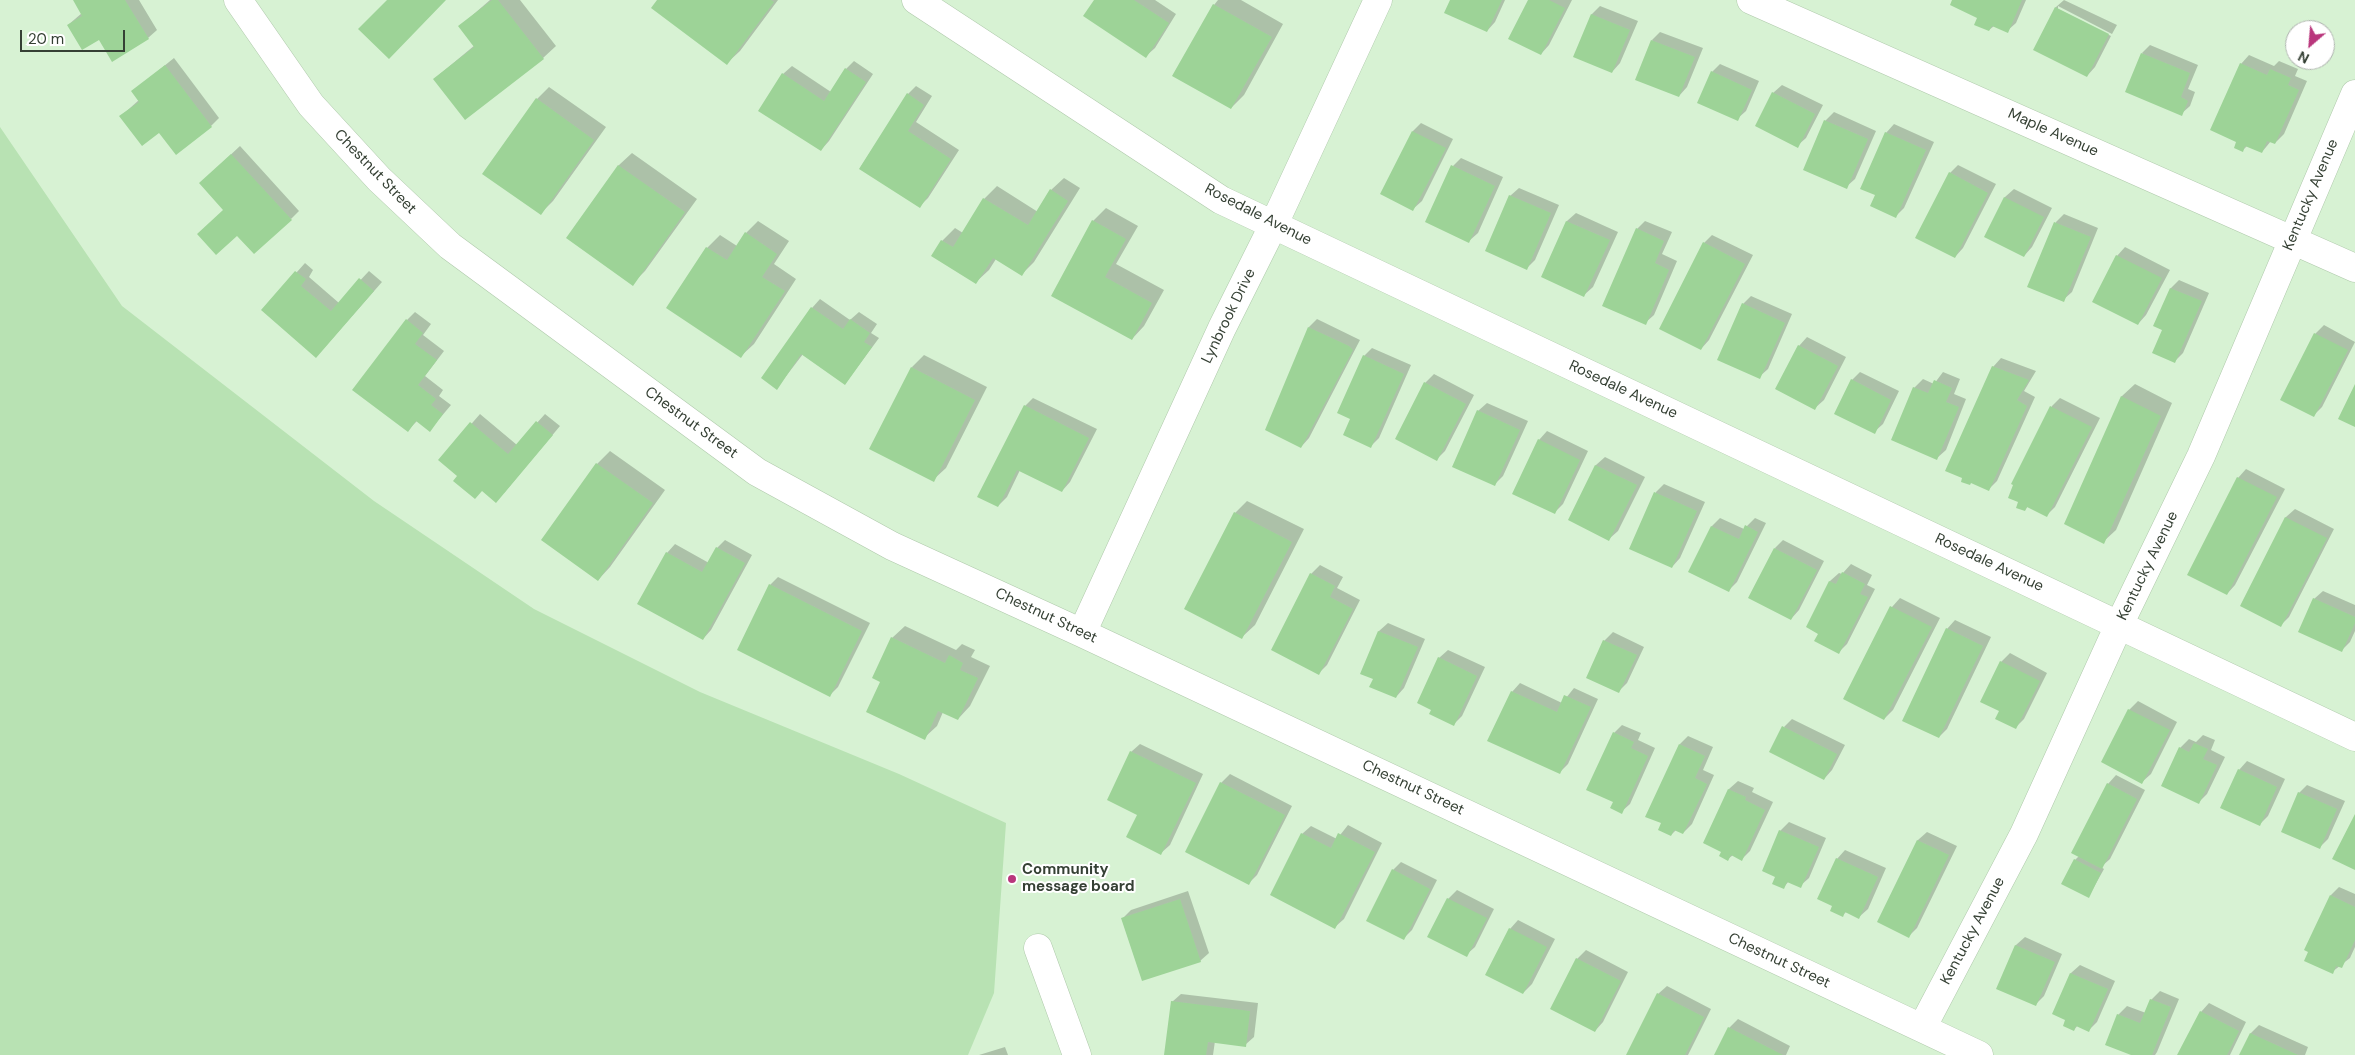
<!DOCTYPE html>
<style>
body{margin:0}
#map{position:relative;width:2355px;height:1055px;overflow:hidden;background:#d7f2d3;font-family:"DM Sans",sans-serif}
canvas{display:block}
.north{position:absolute;left:2285px;top:20px;width:50px;height:50px;box-sizing:border-box;background:#fff;border:1px solid #aeb3ae;border-radius:50%;rotate:207deg;font-size:14px;font-weight:700;line-height:20px;text-align:center;color:#354034}
.north::after{content:'';display:block;margin:auto;width:18px;height:22px;background:#b9367c;clip-path:polygon(50% 0,100% 100%,50% 72%,0 100%)}
.scale{position:absolute;left:20px;top:30px;width:105px;height:22px;box-sizing:border-box;border:2px solid #354034;border-top:0;padding-left:6px;font-size:15px;line-height:18px;white-space:nowrap;color:#354034;-webkit-text-stroke:4px #fff;paint-order:stroke}
</style>
<div id="map">
<canvas width="2355" height="1055"></canvas>
<div class="north">N</div>
<div class="scale">20 m</div>
</div>
<script>
const ctx = document.querySelector('canvas').getContext('2d');
ctx.lineJoin = 'round';
function fill(path, color) { ctx.fillStyle = color; ctx.fill(path, 'evenodd'); }
const poly = rows => new Path2D(rows.map(r => 'M' + r).join(''));
function stroke(path, color, width, dash) { ctx.strokeStyle = color; ctx.lineWidth = width; ctx.lineCap = dash ? 'butt' : 'round'; ctx.setLineDash(dash || []); ctx.stroke(path); }
function drawText(font, color, halo, rows, align = 'center') {
  ctx.font = font + ' "DM Sans",sans-serif'; ctx.lineWidth = 4; ctx.setLineDash([]); ctx.textBaseline = 'middle'; ctx.strokeStyle = halo; ctx.fillStyle = color; for (const [text, x, y, turn = 0] of rows) {
    ctx.save(); ctx.translate(x, y); ctx.rotate((+turn || 0) * Math.PI / 180); ctx.textAlign = isNaN(turn) ? turn : align; if (halo) ctx.strokeText(text, 0, 0); ctx.fillText(text, 0, 0); ctx.restore();
  }
}
fill(poly([
 [0,127,122,306,374,501,534,609,700,692,899,774,1006,823,994,993,968,1055,0,1055]
]), '#b8e2b3');
fill(poly([
 [74,0,139,0,157,30,148,38,99,38,68,25,82,13],
 [490,0,520,0,556,46,543,58,434,79,475,45,460,26],
 [658,0,778,0,740,51,727,63],
 [1096,0,1155,0,1176,14,1155,48,1146,56],
 [1218,0,1241,0,1283,24,1244,95,1231,108,1214,5],
 [1452,0,1505,0,1495,22,1487,31],
 [1529,0,1572,0,1549,45,1541,54],
 [1953,0,2026,0,2016,23,2007,31,1994,26,1989,30,1979,17],
 [2064,0,2117,25,2112,34,2058,6,2058,9,2111,36,2095,67,2087,76,2035,49,2056,7],
 [1600,6,1638,21,1620,63,1612,72,1575,57,1592,14],
 [1660,32,1703,48,1687,87,1679,96,1652,40],
 [2150,45,2198,65,2188,89,2195,92,2190,106,2181,114,2142,53],
 [2249,55,2274,66,2279,61,2298,69,2295,76,2307,81,2284,134,2275,143,2271,141,2262,152,2247,146,2242,151,2238,141,2241,64],
 [174,58,219,118,211,126,121,116,139,100,133,91],
 [854,61,873,74,829,141,821,150,783,74,792,66,831,92,846,69],
 [1720,64,1759,81,1746,111,1737,119,1712,72],
 [1782,85,1823,105,1806,138,1797,146,1773,93],
 [916,86,932,96,916,122,959,150,928,198,920,206,860,168,908,94],
 [549,87,606,127,553,201,541,213,537,99],
 [1834,112,1876,131,1855,179,1846,187,1825,121],
 [1421,123,1453,139,1422,201,1413,209,1413,131],
 [1894,124,1934,142,1904,208,1896,216,1877,195,1886,133],
 [240,146,299,211,291,219,209,175],
 [632,153,697,199,645,271,632,284,568,238,619,165],
 [1461,158,1503,177,1478,233,1469,241,1453,166],
 [1958,165,1996,184,1963,248,1955,257,1950,173],
 [1064,178,1080,188,1034,262,1022,274,996,259,989,270,976,282,933,256,942,241,955,228,963,233,984,199,997,186,1038,212,1051,190],
 [1519,188,1559,205,1535,260,1527,268,1510,196],
 [2014,189,2052,208,2032,247,2024,256,1985,236,2005,197],
 [1106,208,1138,226,1116,264,1164,290,1144,326,1132,339,1053,296,1093,221],
 [1576,213,1618,232,1593,287,1584,295,1543,277,1567,221],
 [2064,214,2098,228,2072,292,2063,300,2029,287,2056,222],
 [758,221,789,241,774,264,796,279,754,344,741,356,668,308,707,248,720,235,737,246,746,233],
 [1645,221,1672,232,1662,254,1677,261,1654,315,1645,323,1637,229],
 [1712,235,1753,255,1709,340,1701,349,1704,243],
 [2125,247,2170,270,2146,315,2138,324,2117,256],
 [305,263,313,270,309,277,339,303,369,271,382,282,324,348,263,310],
 [2179,280,2209,293,2183,353,2174,362,2163,330,2155,326,2171,288],
 [1751,296,1792,314,1768,369,1759,377,1743,304],
 [820,299,850,320,859,312,877,324,871,333,879,338,845,384,803,354,777,388,762,378,812,308],
 [415,312,431,324,423,335,444,351,425,376,443,390,439,396,451,405,430,430,417,421,408,430,407,320],
 [1317,319,1360,340,1309,438,1301,447,1309,327],
 [2324,325,2355,342,2322,407,2313,416,2315,334],
 [1807,337,1846,357,1824,400,1815,408,1799,346],
 [1372,348,1411,365,1379,438,1371,446,1352,419,1364,356],
 [924,355,987,387,946,468,933,480,912,367],
 [2001,358,2036,371,2024,391,2035,397,1997,481,1989,489,1993,367],
 [1860,372,1899,391,1883,424,1874,432,1852,380],
 [1943,372,1960,379,1954,394,1966,399,1946,450,1937,458,1914,388,1923,379,1934,384],
 [1434,374,1474,395,1445,451,1437,459,1425,383],
 [2135,384,2172,403,2116,530,2103,542,2066,523,2122,396],
 [1033,398,1097,429,1070,482,1062,491,1020,470,1007,497,998,506,1025,406],
 [2060,398,2100,418,2055,507,2047,515,2028,506,2025,510,2013,483,2052,406],
 [1487,403,1528,421,1503,476,1495,484,1478,411],
 [480,414,517,445,545,414,560,426,504,493,459,476,440,460],
 [1547,431,1588,451,1563,504,1554,513,1539,440],
 [610,451,665,490,610,567,598,580,543,540,597,464],
 [1605,457,1645,477,1618,531,1609,539,1570,520,1596,465],
 [2246,469,2285,489,2235,585,2227,594,2238,478],
 [1664,484,1705,502,1680,558,1672,567,1631,548,1656,492],
 [1247,501,1304,529,1255,625,1242,637,1235,513],
 [2295,509,2334,529,2289,617,2281,625,2241,605,2286,517],
 [1720,518,1744,529,1755,518,1766,523,1737,582,1729,590,1690,571,1712,526],
 [725,540,752,555,711,630,703,639,667,553,675,544,709,563,717,548],
 [1783,540,1824,561,1799,610,1791,619,1775,548],
 [1851,564,1872,575,1867,585,1875,589,1847,644,1839,652,1820,633,1808,627,1830,581,1839,573,1842,574],
 [1320,565,1343,577,1337,588,1360,600,1327,665,1319,673,1311,574],
 [778,577,870,623,838,687,830,695,770,585],
 [2323,591,2355,605,2355,631,2350,642,2342,650,2314,599],
 [1900,598,1940,618,1893,710,1884,719,1845,699,1892,607],
 [1955,620,1991,637,1947,729,1939,737,1947,629],
 [1388,623,1425,639,1404,688,1396,697,1374,678,1361,673,1379,631],
 [905,626,956,650,962,644,975,650,971,657,990,666,970,706,958,719,943,712,937,726,924,738,881,682,892,638],
 [1613,632,1644,647,1627,683,1619,691,1604,641],
 [1448,650,1485,667,1462,716,1454,724,1439,658],
 [2010,653,2047,673,2024,719,2015,728,2001,710,2001,662],
 [1520,683,1562,703,1574,688,1598,699,1568,764,1559,773,1512,692],
 [2138,701,2177,722,2151,774,2142,782,2129,710],
 [1792,719,1845,745,1832,770,1824,779,1784,727],
 [1622,725,1641,733,1638,740,1655,748,1630,804,1621,812,1614,801,1614,733],
 [2203,735,2215,740,2211,750,2225,757,2207,794,2199,802,2180,748,2189,739,2196,742],
 [1688,736,1713,747,1703,770,1714,775,1692,824,1683,833,1676,830,1671,835,1680,744],
 [1140,744,1203,774,1170,845,1161,853,1139,814,1131,752],
 [2247,761,2285,779,2268,816,2259,825,2239,770],
 [1230,774,1292,806,1257,875,1249,883,1221,783],
 [2116,775,2145,790,2110,859,2101,867,2104,869,2089,896,2075,860,2079,856,2108,784],
 [1738,781,1754,788,1752,792,1773,802,1750,851,1742,859,1733,855,1728,859,1723,851,1704,843,1729,789],
 [2307,785,2345,801,2328,839,2320,847,2299,793],
 [1789,822,1826,838,1809,878,1800,886,1789,881,1784,887,1776,876,1763,871,1780,831],
 [1348,825,1382,843,1344,919,1335,927,1302,834,1311,826,1337,839],
 [1927,832,1957,846,1917,928,1909,936,1879,922,1918,840],
 [1845,850,1886,868,1868,909,1859,917,1847,911,1843,915,1837,859],
 [1401,862,1437,880,1412,930,1404,938,1393,870],
 [2339,887,2355,894,2355,947,2350,958,2332,972,2331,895],
 [1457,890,1494,909,1475,947,1466,955,1429,936,1448,899],
 [1188,891,1209,953,1200,961,1123,918,1131,910],
 [1518,920,1555,939,1532,984,1523,993,1510,929],
 [2025,937,2062,954,2044,996,2036,1004,1998,988,2016,945],
 [1586,950,1628,972,1603,1022,1595,1031,1577,959],
 [2080,965,2115,981,2097,1022,2089,1030,2078,1025,2074,1030,2067,1020,2054,1013,2071,973],
 [1667,986,1711,1009,1688,1055,1627,1055,1658,994],
 [2160,991,2179,999,2157,1052,2155,1055,2134,1055,2107,1044,2118,1015,2127,1006,2146,1013,2151,1000],
 [1181,994,1258,1003,1254,1037,1245,1045,1215,1041,1213,1055,1166,1055,1172,1002],
 [2209,1003,2246,1022,2230,1055,2179,1055,2201,1012],
 [1738,1019,1790,1046,1786,1055,1715,1055,1729,1028],
 [2259,1025,2308,1047,2305,1055,2241,1055,2251,1033],
 [1005,1047,1008,1055,979,1055]
]), '#0003');
fill(poly([
 [73,0,125,0,149,39,112,62,99,40,82,50,67,25,82,16],
 [387,0,446,0,389,59,358,29],
 [492,0,498,0,544,59,465,120,433,79,474,47,458,26],
 [657,0,771,0,774,2,727,65,651,8],
 [1094,0,1134,0,1169,23,1146,58,1083,16],
 [1450,0,1502,0,1487,32,1444,13],
 [1528,0,1549,0,1565,8,1541,55,1508,39],
 [1952,0,2022,0,2008,33,1992,26,1989,31,1974,25,1977,18,1950,5],
 [1213,4,1272,37,1231,109,1172,76],
 [2055,7,2109,34,2087,77,2033,50],
 [1591,14,1630,30,1612,73,1573,57],
 [1651,40,1695,57,1679,97,1635,80],
 [2141,53,2190,73,2181,97,2188,101,2182,116,2125,92],
 [2240,63,2267,75,2270,69,2291,78,2288,85,2299,90,2275,144,2267,141,2262,153,2245,146,2243,152,2234,148,2236,142,2210,130],
 [165,65,212,127,176,155,159,133,142,146,119,116,139,102,131,91],
 [845,68,866,82,821,151,758,111,782,73,824,101],
 [1711,71,1752,90,1738,121,1697,103],
 [1772,92,1815,114,1798,148,1755,126],
 [907,93,924,105,908,131,951,159,920,208,859,169],
 [536,98,594,140,541,215,482,174],
 [1824,120,1868,139,1847,189,1803,170],
 [1412,131,1446,148,1413,211,1380,194],
 [1885,132,1926,150,1896,218,1870,206,1875,195,1860,189],
 [231,154,292,220,254,254,237,236,216,255,197,234,223,210,199,183],
 [618,165,685,212,633,286,566,238],
 [1451,165,1495,186,1469,243,1425,222],
 [1949,172,1988,193,1955,258,1915,238],
 [1050,189,1068,201,1022,276,993,258,976,284,931,256,941,240,953,247,983,198,1028,225],
 [1509,195,1551,213,1527,270,1485,251],
 [2004,197,2044,217,2024,257,1984,237],
 [1092,220,1126,239,1105,277,1152,303,1132,340,1051,296],
 [1566,221,1610,240,1584,297,1541,277],
 [2054,222,2091,237,2064,302,2027,287],
 [1636,228,1664,241,1655,263,1669,270,1646,325,1602,306],
 [745,232,777,254,762,277,785,291,741,358,666,308,706,247,727,260],
 [1703,242,1745,264,1701,350,1659,329],
 [2116,255,2162,278,2138,325,2092,302],
 [295,271,306,279,301,286,331,311,359,278,374,291,316,358,261,310],
 [2170,288,2202,301,2175,363,2152,353,2162,330,2153,326],
 [1742,303,1785,323,1760,379,1717,360],
 [811,307,843,329,850,319,870,333,864,342,872,347,845,385,801,354,777,390,761,378],
 [406,319,423,333,415,344,437,360,418,385,436,399,431,405,443,414,430,432,416,421,408,432,352,390],
 [1308,327,1349,346,1353,350,1301,448,1265,430],
 [2314,333,2348,350,2314,417,2280,400],
 [1798,345,1838,366,1815,410,1775,389],
 [1363,355,1404,374,1371,448,1343,435,1350,419,1337,413],
 [1992,366,2029,380,2017,400,2027,406,1989,491,1971,483,1970,485,1961,482,1962,478,1945,471],
 [911,367,975,400,934,482,869,449],
 [1851,379,1891,400,1875,434,1834,414],
 [1934,380,1952,388,1946,402,1959,407,1937,460,1891,440,1913,387,1928,393],
 [1424,382,1466,404,1437,461,1395,439],
 [2355,384,2355,427,2338,419],
 [2121,396,2161,416,2104,544,2064,524],
 [1024,405,1089,438,1062,492,1017,470,998,507,977,497],
 [2050,406,2092,427,2047,517,2027,507,2025,511,2016,508,2018,502,2008,498,2013,485,2011,484],
 [1477,410,1520,430,1495,486,1452,467],
 [536,421,553,435,496,503,482,491,475,499,453,481,457,476,438,460,470,422,508,454],
 [1538,439,1580,460,1555,514,1512,494],
 [596,463,653,503,598,581,541,540],
 [1595,465,1637,485,1609,541,1568,520],
 [2237,477,2277,497,2227,595,2187,575],
 [1654,492,1697,511,1672,568,1629,549],
 [1234,512,1292,542,1242,639,1184,609],
 [2285,517,2327,538,2281,627,2240,606],
 [1745,525,1758,532,1729,592,1688,572,1711,526,1739,539],
 [716,547,745,563,703,640,637,604,666,552,702,572],
 [1774,548,1817,570,1791,620,1748,598],
 [1842,572,1865,584,1860,594,1868,597,1839,654,1814,641,1818,634,1806,627,1829,581,1836,584],
 [1310,573,1335,586,1330,597,1353,609,1319,675,1271,650],
 [769,584,862,631,830,697,737,650],
 [2313,598,2355,617,2355,623,2342,652,2298,632],
 [1890,606,1932,627,1884,720,1843,699],
 [1946,628,1983,646,1939,738,1902,721],
 [1378,631,1418,647,1396,698,1369,687,1373,679,1360,674],
 [891,637,945,663,949,655,963,663,960,670,978,678,958,720,938,711,925,740,866,712,880,682,872,678],
 [1603,640,1637,655,1619,693,1586,678],
 [1438,657,1477,676,1454,726,1429,714,1431,710,1417,703],
 [2000,661,2040,681,2016,729,1995,719,1999,711,1980,702],
 [1511,691,1557,712,1564,695,1591,707,1560,774,1487,741],
 [2128,709,2170,730,2142,784,2101,762],
 [1782,726,1837,754,1824,780,1769,752],
 [1613,732,1634,742,1631,748,1648,756,1622,814,1610,808,1613,802,1586,790],
 [2194,743,2208,749,2203,759,2217,765,2199,804,2161,786,2179,747,2189,752],
 [1679,744,1705,756,1695,778,1707,784,1683,834,1674,830,1671,836,1658,830,1661,823,1645,817],
 [1130,751,1196,783,1161,855,1126,837,1137,815,1107,800],
 [2238,769,2277,787,2260,826,2220,808],
 [1220,782,1285,815,1249,885,1185,852],
 [2107,783,2137,799,2102,869,2071,853],
 [1728,789,1746,797,1745,800,1765,810,1742,861,1731,855,1728,861,1719,856,1721,852,1703,843],
 [2298,792,2337,809,2320,849,2281,832],
 [2355,814,2355,870,2332,859],
 [1779,830,1819,847,1801,888,1787,882,1784,889,1772,884,1775,877,1762,871],
 [1301,833,1331,848,1338,833,1375,852,1335,929,1270,895],
 [1917,840,1949,855,1909,938,1877,922],
 [1836,858,1878,877,1859,919,1845,912,1843,917,1830,911,1832,906,1817,899],
 [2074,859,2101,873,2089,898,2061,884],
 [1392,869,1430,889,1404,940,1366,921],
 [2330,895,2355,907,2355,940,2342,968,2336,966,2333,974,2304,961,2308,952,2304,950],
 [1447,898,1487,918,1467,957,1427,937],
 [1180,899,1201,962,1142,981,1121,918],
 [1509,928,1547,947,1523,994,1485,975],
 [2015,945,2055,962,2036,1006,1996,989],
 [1576,958,1621,981,1595,1032,1550,1009],
 [2070,973,2108,989,2089,1032,2076,1026,2074,1031,2063,1026,2065,1020,2052,1014],
 [1657,993,1704,1017,1685,1055,1626,1055],
 [2150,999,2171,1007,2152,1055,2131,1055,2105,1045,2117,1014,2140,1023],
 [1171,1001,1250,1011,1246,1047,1208,1042,1206,1055,1164,1055],
 [2200,1011,2239,1031,2227,1055,2177,1055],
 [1728,1027,1783,1055,1714,1055],
 [2250,1033,2298,1055,2239,1055]
]), '#9dd397');
const street = poly([
 [238,0,311,105,379,179,450,246,757,472,892,546,1082,633,1979,1055],
 [916,0,1221,200,2355,737],
 [1751,0,2355,268],
 [1082,633,1222,328,1274,224,1378,0],
 [1038,948,1077,1055],
 [1922,1028,2024,834,2119,625,2201,456,2355,94]
]);
stroke(street, '#afc9ab', 29);
stroke(street, '#fff', 28);
for (const [x, y, r, color] of [
 [1012,879,5,"#b9367c"]
]) { const dot = new Path2D(); dot.arc(x, y, r, 0, 2 * Math.PI); ctx.fillStyle = color; ctx.fill(dot); stroke(dot, '#fff', 2); }
drawText('15px', '#354034', '#fff', [
 ["Maple Avenue",2053,133,24],
 ["Chestnut Street",375,172,46],
 ["Kentucky Avenue",2311,195,-67],
 ["Rosedale Avenue",1258,215,27],
 ["Lynbrook Drive",1229,316,-64],
 ["Rosedale Avenue",1623,390,25],
 ["Chestnut Street",691,423,36],
 ["Rosedale Avenue",1989,563,25],
 ["Kentucky Avenue",2148,566,-64],
 ["Chestnut Street",1046,616,25],
 ["Chestnut Street",1413,788,25],
 ["Kentucky Avenue",1973,931,-62],
 ["Chestnut Street",1779,961,25]
]);
drawText('bold 15px', '#354034', '#fff', [
 ["Community",1022,870],
 ["message board",1022,887]
], 'left');
</script>
